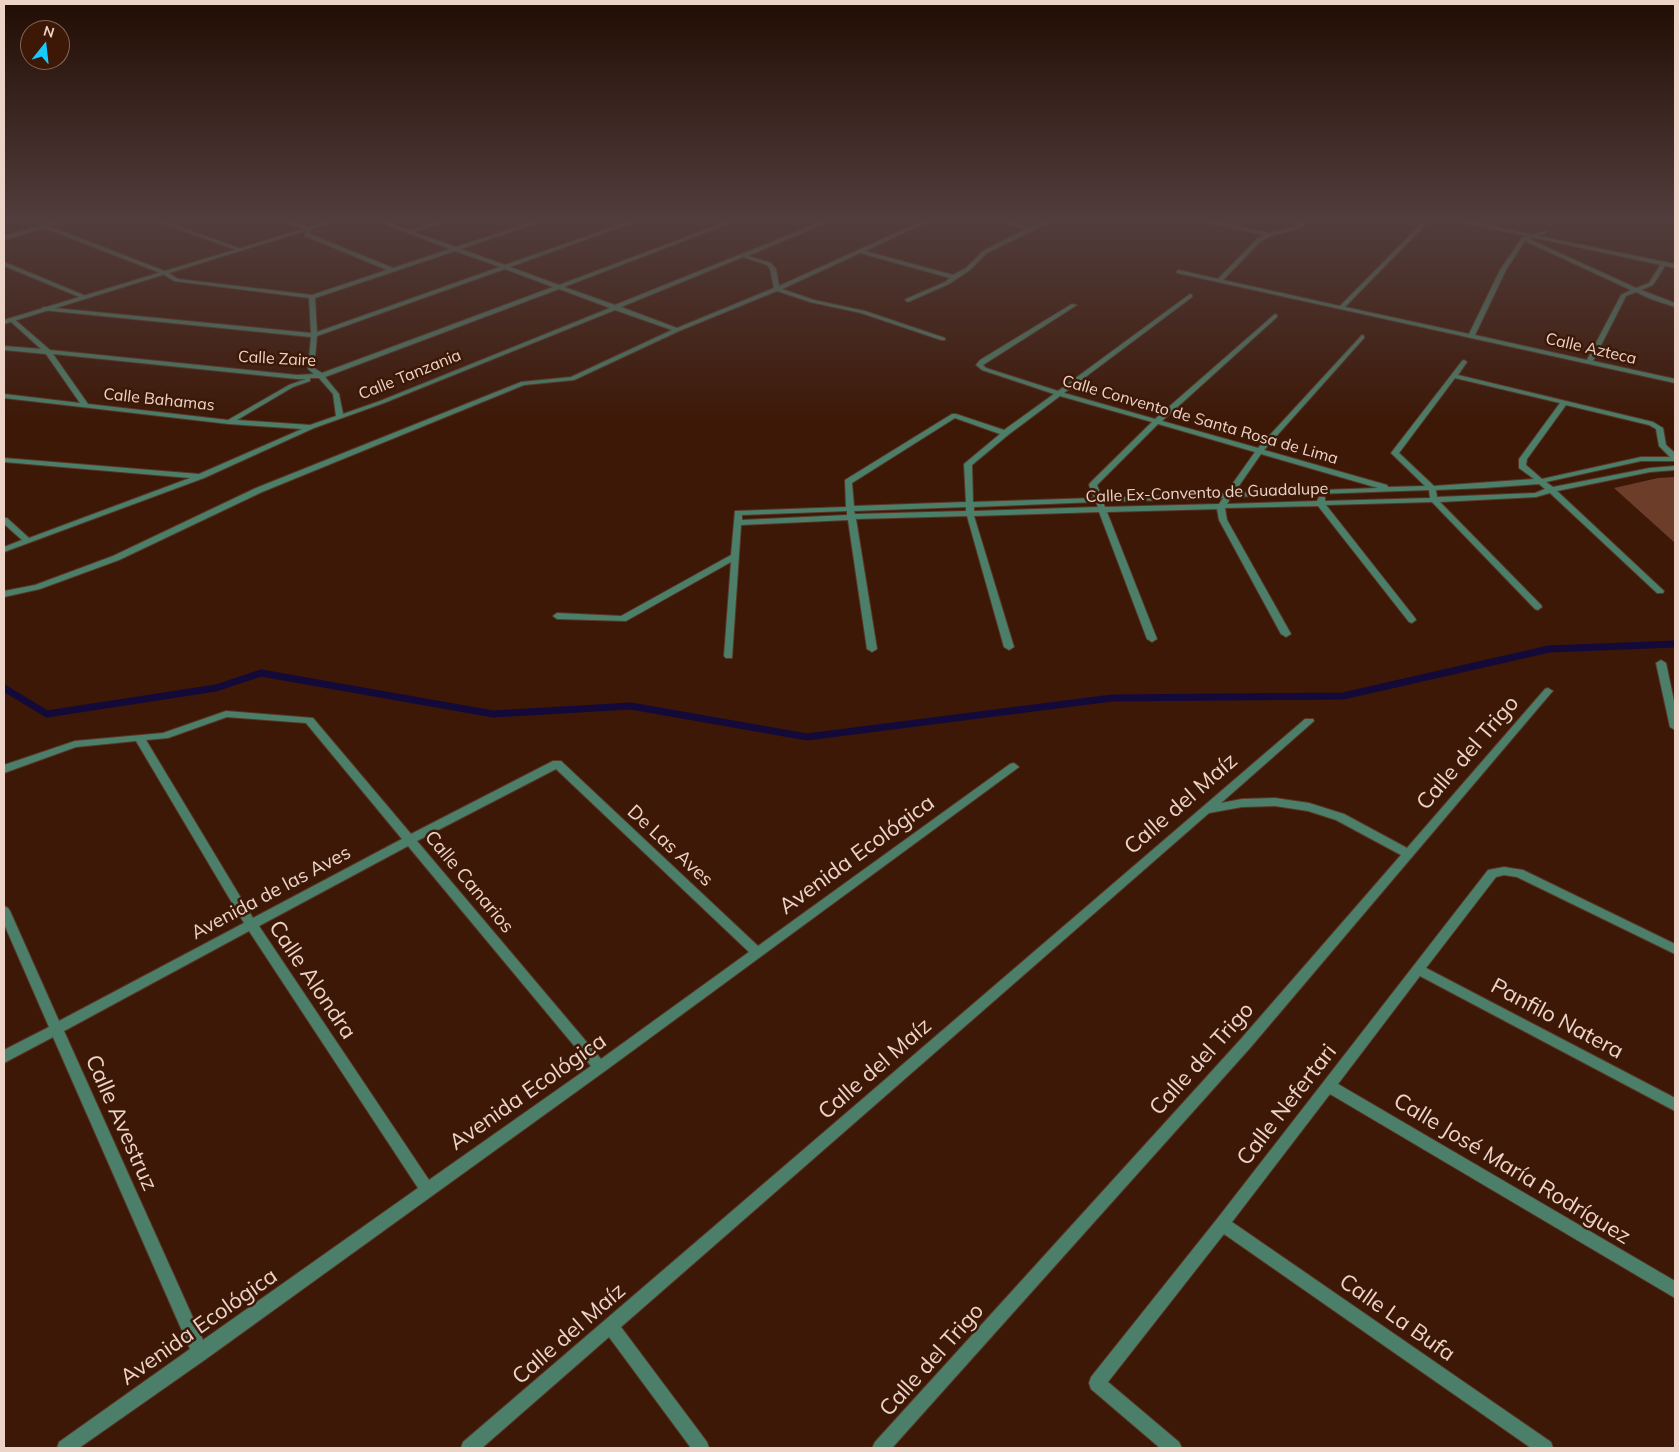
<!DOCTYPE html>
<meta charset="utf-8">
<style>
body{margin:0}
#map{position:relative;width:1679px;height:1452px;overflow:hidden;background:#3d1807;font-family:Mulish,sans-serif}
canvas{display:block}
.frame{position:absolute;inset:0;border:5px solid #edd4c9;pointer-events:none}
.north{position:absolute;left:20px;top:20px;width:50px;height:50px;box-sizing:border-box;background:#3d1807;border:1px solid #836355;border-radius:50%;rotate:16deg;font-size:14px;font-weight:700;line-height:20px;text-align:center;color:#edd4c9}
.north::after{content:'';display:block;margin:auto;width:18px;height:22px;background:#18cafc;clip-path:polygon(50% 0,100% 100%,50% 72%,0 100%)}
</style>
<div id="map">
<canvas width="1679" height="1452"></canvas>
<div class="frame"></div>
<div class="north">N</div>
</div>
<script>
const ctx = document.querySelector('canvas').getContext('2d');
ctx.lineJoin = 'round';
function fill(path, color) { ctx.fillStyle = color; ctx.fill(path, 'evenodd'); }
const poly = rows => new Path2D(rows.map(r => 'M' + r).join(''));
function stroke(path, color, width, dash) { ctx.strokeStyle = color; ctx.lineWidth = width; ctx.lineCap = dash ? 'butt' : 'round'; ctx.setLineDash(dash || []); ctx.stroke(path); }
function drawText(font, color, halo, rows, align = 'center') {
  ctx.font = font + ' Mulish,sans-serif'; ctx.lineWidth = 5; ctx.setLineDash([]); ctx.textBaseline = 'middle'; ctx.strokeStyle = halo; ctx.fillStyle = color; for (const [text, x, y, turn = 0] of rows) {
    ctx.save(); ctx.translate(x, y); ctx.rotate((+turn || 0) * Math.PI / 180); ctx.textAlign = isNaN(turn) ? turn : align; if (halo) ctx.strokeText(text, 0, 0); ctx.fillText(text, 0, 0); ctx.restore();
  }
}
fill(poly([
 [1675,477,1675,543,1614,488,1658,478]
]), '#6c3d28');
stroke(poly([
 [4,688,47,714,216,688,261,673,493,714,631,706,807,737,1112,698,1343,696,1549,649,1675,644]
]), '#130a39', 7);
const minor = poly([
 [52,222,60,222,49,226,167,272,178,279,312,295,387,270,305,236,306,230,286,222,293,222,311,228,310,234,393,268,450,249,379,222,386,222,409,230,437,222,445,222,414,232,456,247,532,222,539,222,461,249,505,265,627,222,634,222,510,267,559,285,726,222,733,222,564,287,615,305,821,222,828,222,748,256,771,263,776,269,779,286,920,222,927,222,865,251,953,275,966,268,983,251,1026,229,1002,222,1011,222,1031,227,1044,222,1051,222,987,253,970,270,949,284,908,302,905,300,906,299,945,282,950,278,860,253,782,289,814,300,865,311,945,338,945,340,941,340,861,313,810,302,777,291,679,331,574,380,524,385,262,492,119,560,40,589,4,597,4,591,35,585,113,556,256,488,521,382,571,377,672,330,615,310,384,403,314,428,204,478,4,552,4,547,22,540,4,524,4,518,7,518,29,538,190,478,4,462,4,458,199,474,302,429,229,424,4,398,4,394,80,403,46,354,4,350,4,346,41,349,9,320,9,318,13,318,50,350,297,375,314,374,308,369,311,337,42,310,42,308,44,307,311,333,309,298,174,281,163,274,44,228,4,240,4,236,52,222],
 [455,251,500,267,317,332,315,298,455,251],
 [743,257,767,265,770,269,774,288,677,328,621,307,743,257],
 [505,269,553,287,322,373,314,368,317,336,505,269],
 [559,289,610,308,380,401,343,414,339,394,325,377,559,289],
 [53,354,297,379,306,379,289,385,228,420,88,404,53,354],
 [310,378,319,378,333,394,336,416,310,425,237,420,293,387,310,381,310,378],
 [159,222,166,222,244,250,239,251,159,222],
 [1206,222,1216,222,1269,233,1297,226,1300,222,1305,222,1301,228,1271,236,1261,241,1223,280,1340,306,1423,222,1428,222,1345,307,1469,334,1500,270,1522,238,1546,231,1546,233,1529,239,1636,288,1649,283,1662,262,1666,262,1667,263,1653,285,1641,290,1675,303,1675,307,1651,299,1636,292,1626,296,1593,361,1675,379,1675,383,1177,273,1177,271,1179,270,1218,279,1257,239,1264,235,1206,222],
 [1525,241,1631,290,1621,295,1587,360,1475,335,1506,270,1525,241],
 [4,262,86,296,87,297,82,298,4,266,4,262],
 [1190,294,1192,295,1192,297,1064,393,1155,419,1275,314,1277,315,1277,317,1162,421,1258,448,1362,335,1364,336,1364,338,1264,450,1387,485,1388,487,1425,486,1391,453,1462,361,1464,360,1467,362,1458,375,1653,422,1663,428,1666,445,1675,453,1675,461,1641,461,1546,482,1553,487,1650,468,1675,466,1675,470,1650,472,1557,491,1664,591,1663,593,1657,593,1550,493,1536,497,1440,502,1541,605,1542,607,1538,610,1535,609,1432,502,1326,505,1415,618,1416,620,1412,623,1409,622,1318,506,1225,508,1227,520,1291,634,1286,637,1281,634,1219,520,1217,509,1107,512,1157,639,1152,642,1147,639,1099,512,974,516,1014,647,1009,650,1004,647,967,516,856,519,877,649,872,652,867,649,848,520,741,525,732,658,726,658,724,656,731,562,626,621,557,619,553,616,557,613,621,616,731,555,735,511,846,507,845,480,952,414,956,414,1004,430,1054,394,982,370,976,365,980,360,1072,304,1077,305,983,365,986,368,1058,391,1190,294],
 [1455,378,1560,403,1519,459,1519,468,1534,479,1434,486,1399,453,1455,378],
 [1060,396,1152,422,1090,483,1089,485,1094,498,973,502,972,465,1008,435,1060,396],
 [1566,405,1649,425,1656,429,1659,446,1670,457,1641,457,1542,479,1526,465,1527,459,1566,405],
 [955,418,1000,434,964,464,966,502,854,506,852,483,955,418],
 [1158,424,1255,452,1226,493,1102,498,1097,485,1158,424],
 [1261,454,1378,488,1234,493,1261,454],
 [1539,484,1545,489,1535,493,1437,497,1436,490,1484,488,1539,484],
 [1429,490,1430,498,1325,501,1325,497,1319,497,1317,501,1227,504,1231,497,1429,490],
 [1223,498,1219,504,1105,507,1103,502,1223,498],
 [1096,502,1098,507,974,511,974,507,1096,502],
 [966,507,966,511,855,514,854,511,966,507],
 [847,511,847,515,742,520,742,515,847,511],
 [1661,660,1666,663,1675,706,1675,730,1670,727,1656,663,1661,660],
 [1548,688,1553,691,1551,693,1250,1048,892,1448,872,1448,875,1442,1240,1040,1401,855,1336,820,1308,811,1275,806,1242,807,1209,813,621,1327,707,1442,709,1448,691,1448,609,1337,482,1448,461,1448,463,1442,1305,719,1313,719,1314,721,1221,803,1242,799,1275,798,1309,803,1344,814,1407,848,1545,689,1548,688],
 [226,711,313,718,411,834,553,761,561,761,758,946,1010,764,1014,763,1019,767,605,1071,206,1359,79,1448,57,1448,59,1442,190,1349,53,1037,4,1063,4,1050,49,1027,4,924,4,906,8,908,10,911,59,1021,244,923,136,741,76,747,4,773,4,765,75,741,163,733,226,711],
 [227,717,306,723,402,839,253,918,146,740,168,738,227,717],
 [556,769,749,952,601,1059,417,841,556,769],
 [408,846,591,1066,429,1180,259,926,408,846],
 [249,931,418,1188,203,1340,64,1031,249,931],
 [1504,867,1523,870,1675,944,1675,954,1517,877,1504,875,1496,877,1426,968,1675,1098,1675,1111,1420,976,1338,1084,1675,1281,1675,1298,1330,1094,1232,1222,1551,1442,1553,1448,1531,1448,1224,1234,1108,1382,1179,1442,1182,1448,1160,1448,1091,1389,1089,1383,1091,1377,1217,1219,1488,870,1504,867]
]);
const tertiary = poly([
 [326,222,334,222,4,324,4,320,326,222],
 [1461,222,1471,222,1675,264,1675,268,1461,222]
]);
stroke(minor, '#593626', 2);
stroke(tertiary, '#593626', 2);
fill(minor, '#4c7f69');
fill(tertiary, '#4c7f69');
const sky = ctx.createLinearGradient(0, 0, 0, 425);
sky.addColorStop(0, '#220d04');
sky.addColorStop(0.52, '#513d3c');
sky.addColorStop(1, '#513d3c00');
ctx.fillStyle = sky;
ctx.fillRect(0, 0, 1679, 425);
drawText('16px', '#edd4c9', '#3d1807', [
 ["Calle Azteca",1591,349,13],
 ["Calle Zaire",277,359,3],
 ["Calle Tanzania",410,375,-22],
 ["Calle Bahamas",159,400,6],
 ["Calle Convento de Santa Rosa de Lima",1200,420,16],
 ["Calle Ex-Convento de Guadalupe",1207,493,-2]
]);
drawText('19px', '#edd4c9', '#3d1807', [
 ["De Las Aves",670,846,43],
 ["Calle Canarios",469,882,50],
 ["Avenida de las Aves",271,893,-28]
]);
drawText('22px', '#edd4c9', '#3d1807', [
 ["Calle del Trigo",1468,753,-49],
 ["Calle del Maíz",1181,804,-41],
 ["Avenida Ecológica",857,855,-36],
 ["Calle Alondra",312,980,56],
 ["Panfilo Natera",1557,1019,28],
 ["Calle del Trigo",1202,1059,-48],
 ["Calle del Maíz",875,1069,-41],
 ["Avenida Ecológica",528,1092,-35],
 ["Calle Nefertari",1287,1105,-52],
 ["Calle Avestruz",121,1123,66],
 ["Calle José María Rodríguez",1512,1169,31],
 ["Calle La Bufa",1397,1318,35],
 ["Avenida Ecológica",199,1327,-35],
 ["Calle del Maíz",569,1334,-41],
 ["Calle del Trigo",932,1360,-48]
]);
</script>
